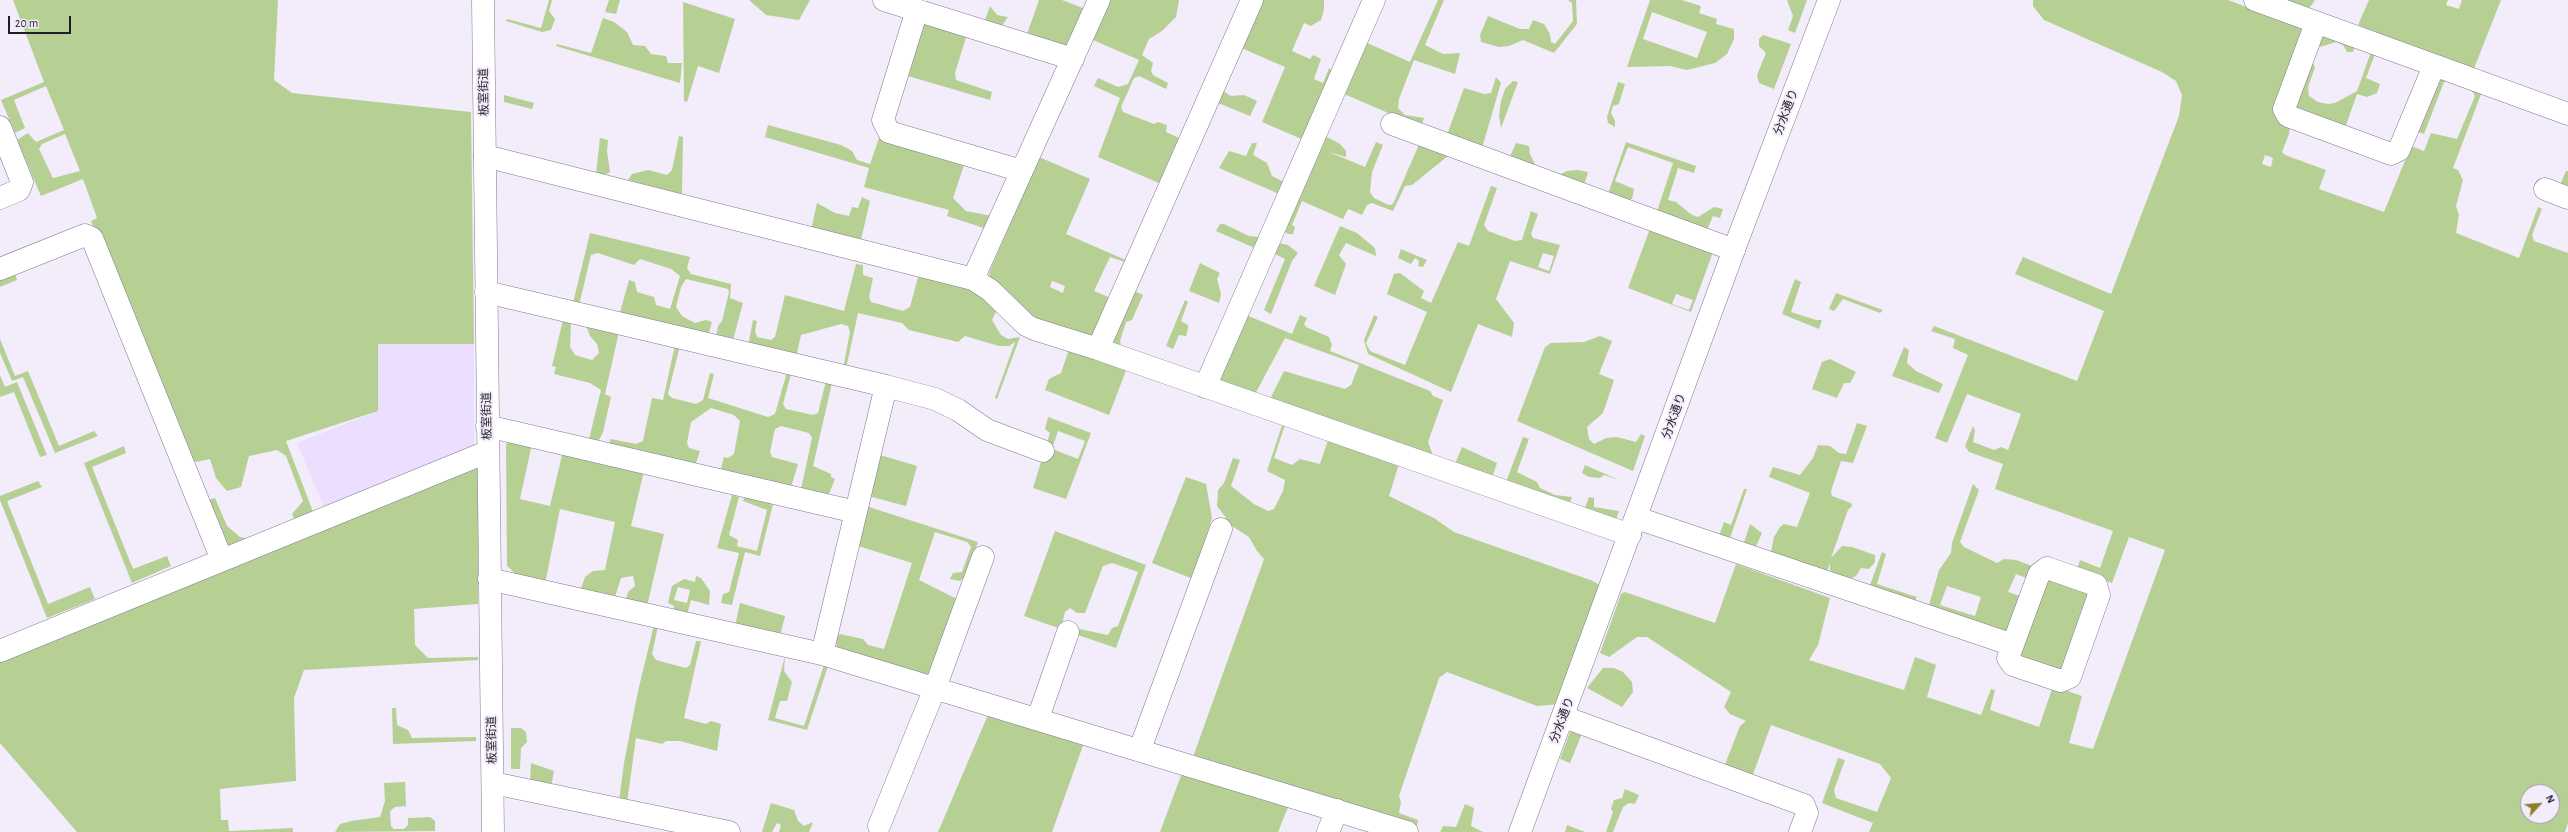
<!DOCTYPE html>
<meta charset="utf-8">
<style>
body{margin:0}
#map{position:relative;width:2568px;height:832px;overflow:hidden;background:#f2ecfb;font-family:"Alegreya Sans",sans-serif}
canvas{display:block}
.north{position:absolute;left:2520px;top:784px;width:40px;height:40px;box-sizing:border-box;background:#f2ecfb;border:1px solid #9e99a6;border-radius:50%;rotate:64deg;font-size:11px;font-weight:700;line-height:16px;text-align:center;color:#211d26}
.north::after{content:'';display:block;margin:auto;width:14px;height:18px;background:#8f7e25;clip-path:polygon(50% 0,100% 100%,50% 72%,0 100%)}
.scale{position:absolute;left:8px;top:16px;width:63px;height:18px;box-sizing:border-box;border:2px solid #211d26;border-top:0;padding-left:5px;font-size:12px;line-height:14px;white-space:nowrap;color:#211d26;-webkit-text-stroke:3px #f2ecfb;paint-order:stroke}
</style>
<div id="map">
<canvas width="2568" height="832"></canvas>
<div class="north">N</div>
<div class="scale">20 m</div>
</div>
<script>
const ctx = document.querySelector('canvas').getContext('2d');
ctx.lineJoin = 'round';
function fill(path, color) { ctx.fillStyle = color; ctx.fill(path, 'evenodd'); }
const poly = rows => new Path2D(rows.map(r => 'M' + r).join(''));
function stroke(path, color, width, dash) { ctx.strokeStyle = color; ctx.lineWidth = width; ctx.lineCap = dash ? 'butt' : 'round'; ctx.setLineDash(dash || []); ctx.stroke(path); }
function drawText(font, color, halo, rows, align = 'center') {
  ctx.font = font + ' "Alegreya Sans","Noto Sans JP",sans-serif'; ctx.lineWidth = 4; ctx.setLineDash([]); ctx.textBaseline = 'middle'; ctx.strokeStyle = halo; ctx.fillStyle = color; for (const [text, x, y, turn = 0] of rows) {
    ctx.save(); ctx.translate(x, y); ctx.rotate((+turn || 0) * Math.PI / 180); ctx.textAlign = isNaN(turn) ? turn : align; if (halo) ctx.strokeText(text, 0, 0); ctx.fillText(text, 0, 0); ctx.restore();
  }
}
fill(poly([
 [377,344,474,344,474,443,471,449,326,512,297,443,378,411]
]), '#ebdefe');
fill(poly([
 [13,0,278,0,274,80,292,93,471,112,474,344,378,344,378,411,286,441,315,517,243,546,227,545,208,500,215,498,227,526,240,537,251,539,295,521,292,514,303,501,286,456,277,450,249,456,241,487,227,491,216,478,210,459,196,462,185,452,91,221,97,218,83,179,41,196,17,140,28,133,36,142,64,130,46,86,14,100,25,128,15,133,1,100,44,82],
 [65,134,80,171,53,178,39,149,42,144],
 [549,0,552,0,549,11,555,19,551,30,542,32,506,21,507,19,541,28],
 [609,0,620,0,616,14,605,12],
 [749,0,810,0,799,20,766,15],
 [1039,0,1062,0,1088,10,1073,46,1064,50,1026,37],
 [1106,0,1179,0,1176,17,1162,31,1149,39,1142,55,1153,63,1151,71,1153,75,1168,83,1166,89,1139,76,1134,78,1121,107,1123,112,1154,124,1158,122,1167,125,1166,132,1179,138,1159,183,1098,157,1120,98,1094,86,1098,78,1118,87,1128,84,1139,60,1093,40],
 [1260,0,1324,0,1324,9,1321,20,1311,26,1304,23,1292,51,1310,59,1313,55,1321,59,1314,79,1323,83,1329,68,1336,75,1306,141,1262,122,1285,67,1239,47],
 [1438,0,1444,0,1425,45,1443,54,1460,53,1455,74,1414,60,1399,99,1398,108,1405,115,1424,118,1421,127,1344,94,1365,42,1410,62],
 [1568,0,1576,0,1577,24,1554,53,1523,40,1509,46,1499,47,1481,42,1480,35,1488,16,1520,29,1529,29,1533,20,1544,24,1550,34,1551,42,1555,44,1573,21,1572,3],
 [1650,0,1682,0,1701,6,1699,13,1717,19,1716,24,1734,29,1734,39,1727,54,1715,63,1687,70,1670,66,1627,67],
 [1652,12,1707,32,1697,58,1643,39],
 [1787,0,1807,0,1795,33,1788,30,1793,16],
 [2033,0,2228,0,2297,26,2302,30,2302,39,2289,134,2282,152,2285,155,2326,170,2319,189,2384,212,2411,146,2424,151,2431,133,2457,139,2475,96,2472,91,2448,82,2444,82,2424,134,2415,131,2435,78,2483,89,2453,168,2458,170,2463,180,2456,206,2459,215,2456,233,2519,258,2538,207,2542,209,2532,235,2534,241,2568,253,2568,823,2565,832,1869,832,1873,823,1822,803,1838,758,1845,760,1834,790,1836,798,1877,812,1891,778,1880,764,1771,725,1752,777,1724,767,1740,726,1746,721,1730,714,1724,707,1731,692,1647,637,1637,637,1609,657,1600,653,1621,594,1625,592,1715,623,1736,564,1830,598,1818,645,1809,660,1904,690,1915,657,1936,665,1927,697,1981,715,1991,689,1995,690,1990,710,2039,727,2053,686,2082,696,2069,743,2093,749,2165,550,2129,537,2112,583,2076,572,2080,560,2100,568,2113,531,1995,489,2003,464,1969,452,1965,446,1973,426,1975,430,1973,442,1994,450,2001,447,2008,450,2021,414,1967,394,1947,443,1935,438,1968,355,1953,348,1955,339,1931,331,1934,326,2077,381,2104,311,2015,274,2023,257,2111,294,2179,116,2182,95,2176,81,2162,72,2044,20,2033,6],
 [2265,155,2273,158,2271,167,2262,164],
 [2528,792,2552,792,2552,816,2528,816],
 [2281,0,2315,0,2311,6,2304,10],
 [2369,0,2448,0,2446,5,2459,9,2462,0,2501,0,2473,71,2358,25],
 [683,2,735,19,719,73,698,66,687,102,684,101],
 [990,6,997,15,1008,17,1001,27,984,23],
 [603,18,614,22,627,32,633,45,645,46,651,54,666,56,668,63,682,63,680,83,556,46,557,44,591,53],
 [924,20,967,34,955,73,956,80,992,92,990,100,901,74],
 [2328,34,2355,45,2353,52,2347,52,2343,45,2336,42,2320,47,2316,39],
 [1763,35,1791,44,1774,89,1759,83,1757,75,1766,53,1759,46,1759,39],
 [2371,52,2375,54,2366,78,2380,84,2377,93,2367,97,2357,94,2344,131,2298,114,2293,105,2310,59,2315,67,2308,87,2309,96,2318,102,2328,104,2335,103,2357,91],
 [1496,77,1501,83,1482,148,1447,135,1464,88,1484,94,1491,93],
 [1513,81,1518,82,1501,128,1499,116,1501,101,1505,89],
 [1618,82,1625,84,1619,104,1613,106,1611,113,1615,121,1615,127,1608,123,1607,117],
 [1223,91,1231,96,1244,95,1257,101,1250,116,1216,102],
 [504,95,534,103,532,109,504,102],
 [768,125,841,145,852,151,857,160,870,164,880,135,966,159,953,198,966,211,997,217,990,230,947,216,949,210,864,187,869,168,765,137],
 [679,136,683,137,682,194,628,180,632,174,648,170,667,175,672,170],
 [1325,136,1340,144,1346,151,1346,157,1329,152,1365,167,1376,142,1383,145,1372,172,1370,192,1374,198,1389,205,1393,204,1421,140,1453,152,1412,185,1405,186,1393,211,1372,203,1367,205,1362,215,1348,209,1343,219,1302,201,1292,225,1295,227,1293,234,1288,234,1285,232],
 [600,138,608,140,607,151,610,172,603,176,596,174],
 [1626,142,1696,166,1694,173,1678,168,1668,200,1676,202,1692,215,1698,217,1714,207,1723,209,1720,218,1713,216,1707,230,1656,214,1673,163,1628,147,1615,181,1634,189,1632,199,1627,201,1608,194],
 [1252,143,1257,143,1253,155,1267,163,1272,176,1288,184,1278,197,1277,193,1219,168,1229,151,1246,156],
 [1516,143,1529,146,1530,154,1536,166,1509,159],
 [1039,157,1090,179,1066,234,1128,261,1128,263,1110,257,1094,291,1113,299,1097,336,1089,339,1036,321,990,277,989,273],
 [1052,281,1065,286,1063,293,1050,287],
 [1578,170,1588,172,1584,185,1559,175,1567,171],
 [2566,171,2568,171,2568,188,2560,185],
 [1491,186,1497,188,1484,225,1488,231,1515,241,1522,240,1531,211,1538,214,1531,234,1533,238,1560,245,1550,274,1510,261,1496,299,1514,323,1512,337,1478,324,1451,392,1368,354,1364,340,1374,315,1378,317,1366,343,1370,351,1405,365,1427,312,1387,294,1394,274,1400,273,1424,291,1421,298,1431,303,1458,242,1469,246],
 [1543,253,1554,256,1549,271,1538,267],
 [862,197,870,201,860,244,811,230,817,203,835,213,849,216,852,207,858,208],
 [1220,224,1224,224,1249,236,1259,237,1257,249,1216,231],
 [1340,226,1357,233,1375,248,1376,256,1346,243,1339,255,1346,264,1335,295,1314,286],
 [1651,226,1708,247,1712,255,1691,312,1628,288],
 [1676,294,1693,300,1689,310,1672,304],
 [590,233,690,257,687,268,691,274,731,284,730,298,743,303,733,340,716,337,718,326,722,321,729,292,728,289,686,279,681,287,676,307,682,316,695,323,706,320,712,322,708,336,619,316,629,280,635,282,637,292,654,297,656,305,670,309,680,276,671,269,640,259,634,265,598,253,591,255,579,305,573,303],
 [1279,243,1288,245,1298,253,1292,261,1271,314,1264,310,1285,259,1275,254],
 [1401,249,1427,260,1423,267,1418,266,1419,261,1415,258,1411,264,1398,258],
 [1200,263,1220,273,1217,279,1221,294,1219,303,1189,291],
 [856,264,863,265,863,275,873,278,869,297,871,302,903,311,910,307,920,270,973,283,1000,303,992,320,1001,335,1008,339,1020,337,997,399,995,398,1015,342,1009,346,999,346,965,336,958,342,909,330,902,323,858,313,846,369,843,369,850,332,848,326,841,324,801,335,796,358,748,346,753,320,757,321,755,331,757,337,771,340,775,337,785,295,844,311],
 [15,273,17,280,0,287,0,280],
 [1795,279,1801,282,1791,312,1816,320,1822,320,1819,329,1782,314],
 [1132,290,1143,295,1132,320,1126,322,1120,341,1121,345,1158,359,1110,342],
 [1836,293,1883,310,1880,313,1843,299,1834,311,1829,309],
 [1185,300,1188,302,1181,321,1188,325,1188,328,1186,336,1179,335,1173,349,1166,346],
 [1246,315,1292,334,1300,315,1307,318,1304,324,1306,327,1329,337,1332,345,1330,351,1430,391,1433,396,1443,400,1428,442,1434,458,1399,464,1389,496,1434,518,1454,532,1593,581,1603,587,1560,704,1537,706,1447,672,1439,678,1399,796,1401,802,1399,813,1418,820,1417,826,1284,785,1289,805,1278,832,1160,832,1182,773,1193,757,1264,559,1257,551,1249,537,1232,526,1217,506,1218,490,1224,483,1233,458,1240,460,1231,486,1254,504,1268,511,1274,509,1283,491,1285,480,1267,471,1283,422,1286,422,1274,458,1292,465,1300,459,1320,464,1329,437,1270,399,1284,371,1345,389,1351,385,1359,365,1285,338,1253,398,1222,386,1220,378],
 [563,320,571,322,570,347,575,355,592,360,599,353,597,344,590,336,586,325,619,332,605,394,611,397,603,432,598,442,589,439,601,390,590,383,554,374,556,367,552,366],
 [1600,336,1612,341,1599,374,1614,380,1603,413,1587,427,1589,439,1594,444,1606,438,1617,437,1636,442,1641,434,1645,436,1633,471,1517,421,1545,347,1551,343,1584,342],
 [0,339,15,376,28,371,59,446,94,431,98,436,55,453,23,377,12,381,0,353],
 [675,345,680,346,668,394,672,398,696,404,703,400,710,373,714,374,708,398,768,417,775,414,787,372,791,374,783,404,786,409,813,415,818,413,826,381,832,383,813,466,831,474,831,477,835,479,828,496,801,489,812,438,809,433,781,426,775,429,770,452,772,457,798,464,791,487,720,472,724,457,728,458,734,454,740,421,734,415,711,408,691,422,687,443,689,448,700,451,695,466,609,444,611,439,636,444,643,441,652,398,663,400],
 [1070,346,1127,368,1109,415,1045,390,1049,379,1061,373],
 [1904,347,1909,350,1907,363,1916,371,1943,384,1939,393,1892,376],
 [1830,359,1856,372,1850,383,1844,383,1837,398,1812,389,1822,362],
 [0,375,5,387,17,382,47,455,40,457,14,392,0,397],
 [1048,417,1091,433,1066,499,1033,488,1050,433,1045,429],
 [1058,431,1085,441,1078,459,1052,449],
 [1857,423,1867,426,1853,463,1841,461,1831,491,1832,496,1851,503,1852,506,1848,510,1831,558,1842,546,1852,547,1875,555,1875,562,1869,569,1861,568,1856,576,1850,579,1834,574,1830,570,1830,563,1827,572,1771,552,1774,537,1780,527,1784,524,1797,527,1810,493,1769,477,1773,467,1800,475,1813,458,1818,445,1830,446,1839,453,1846,454],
 [1523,437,1529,439,1517,472,1537,482,1540,488,1555,495,1572,497,1569,506,1506,482],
 [514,440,532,444,520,499,550,506,563,451,644,471,631,526,664,534,647,606,625,602,628,592,635,586,633,576,621,578,614,600,562,584,581,588,585,577,593,571,605,570,615,522,560,509,545,584,520,578,507,566,506,444],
 [124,446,126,453,92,467,133,569,167,556,171,566,132,583,84,463],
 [1462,447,1497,463,1492,478,1455,464],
 [880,455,917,466,906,506,868,496],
 [1585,465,1619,480,1604,475,1600,478,1589,477,1582,473],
 [478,466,478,604,414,609,415,645,428,658,478,657,478,660,304,670,294,698,296,781,220,789,221,820,228,820,229,831,293,828,293,832,77,832,0,743,0,658],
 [1186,477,1206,484,1212,518,1193,579,1152,563],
 [38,481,42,487,7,501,48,604,90,587,95,599,47,618,0,500,0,496],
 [1973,484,1979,490,1960,542,1964,547,1997,563,2004,559,2016,560,2035,567,2029,579,2016,574,2008,592,2023,597,2010,628,2005,631,1929,605,1939,570,1951,553,1952,543],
 [1947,586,1981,597,1975,616,1940,605],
 [1744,489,1747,489,1729,541,1719,536,1724,522,1731,525],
 [747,492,774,500,760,556,745,552,732,605,721,603,723,594,729,592,739,553,717,548,732,495,739,497,729,535,738,540,737,546,757,551,767,510,743,501],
 [1589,497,1594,498,1594,507,1619,511,1615,523,1583,513],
 [866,506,978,542,966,576,960,581,950,579,953,573,962,572,971,547,967,542,935,532,919,580,959,600,934,669,926,675,837,650,836,638,840,634,863,639,868,645,884,649,912,563,855,545],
 [1750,524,1762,533,1755,549,1743,545],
 [1055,531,1146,565,1116,648,1075,634,1079,629,1108,635,1112,628,1118,626,1138,572,1112,563,1103,566,1085,613,1077,613,1070,608,1065,612,1061,629,1024,616],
 [1882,552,1886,554,1877,584,1917,597,1914,602,1869,588],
 [696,576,701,578,710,591,709,605,691,600,687,615,673,612,674,606,668,603,672,586,684,579,695,582],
 [678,587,690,590,687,603,674,600],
 [2051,576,2087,588,2091,598,2067,667,2059,673,2023,660,2020,651,2045,581],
 [740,603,785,616,780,636,735,626],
 [654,625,658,626,652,654,656,660,686,668,690,665,696,641,701,641,684,718,706,724,711,721,721,724,717,751,680,741,666,741,662,744,636,738,627,803,619,801,624,763,638,691],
 [785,656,784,671,792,682,787,701,780,701,775,718,804,726,825,662,829,663,807,730,768,720],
 [1603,668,1614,668,1623,672,1632,682,1633,692,1622,707,1587,688],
 [392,708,396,708,397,725,408,730,412,738,476,737,476,741,393,744],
 [990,710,1085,740,1052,832,938,832],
 [511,728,521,728,526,732,527,742,521,748,520,769,511,769],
 [1576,728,1583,731,1570,763,1560,759,1570,732],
 [531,763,554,771,551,787,530,782],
 [405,782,406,806,395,807,390,811,391,826,394,829,404,829,408,825,408,818,430,817,435,821,435,831,335,832,340,824,351,821,380,817,385,801,384,783],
 [1625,789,1639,795,1635,804,1629,803,1623,807,1613,832,1606,832,1613,812,1611,809,1614,800,1622,798],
 [771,803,794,810,798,821,804,826,813,822,809,832,779,832,781,825,777,823,772,832,762,832],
 [1465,804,1474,808,1471,826,1483,832,1440,832,1443,826,1456,827],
 [1567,825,1585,832,1565,832]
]), '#b6d094');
const street = poly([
 [884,0,1073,59],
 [2255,0,2568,114],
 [917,10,883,120,889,132,1022,171],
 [2316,23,2284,109,2288,116,2391,154,2399,150,2434,66],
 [1392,124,1734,250],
 [0,127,22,182,19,190,0,198],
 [485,156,973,279,990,290,1026,325,1034,329,1098,349,1630,535],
 [2545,189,2568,198],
 [0,269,85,235,92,238,222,560],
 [973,279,1099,0],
 [486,292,886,386,822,654],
 [1098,349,1252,0],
 [886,386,935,399,958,410,987,430,1043,451],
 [1205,387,1374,0],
 [487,426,856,512],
 [1637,518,2013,645],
 [2047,568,2096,585,2099,595,2070,677,2061,681,2013,665,2008,658,2039,574,2047,568],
 [489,579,822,654,1407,832],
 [0,651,487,452],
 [1564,717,1804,805,1807,813,1800,832],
 [1038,718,1068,632],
 [1140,749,1221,529],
 [493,783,729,832],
 [879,826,935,688,983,557],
 [1328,832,1337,810]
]);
const secondary = poly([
 [483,0,493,832],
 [1520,832,1736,244,1829,0]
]);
stroke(street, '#827990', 23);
stroke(secondary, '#827990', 23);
stroke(street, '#fff', 22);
stroke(secondary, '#fff', 22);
drawText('12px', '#211d26', '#f2ecfb', [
 ["板室街道",484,92,-91],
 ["分水通り",1786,112,-69],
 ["板室街道",487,416,-91],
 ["分水通り",1674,416,-70],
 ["分水通り",1562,720,-69],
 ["板室街道",492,740,-91]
]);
</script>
